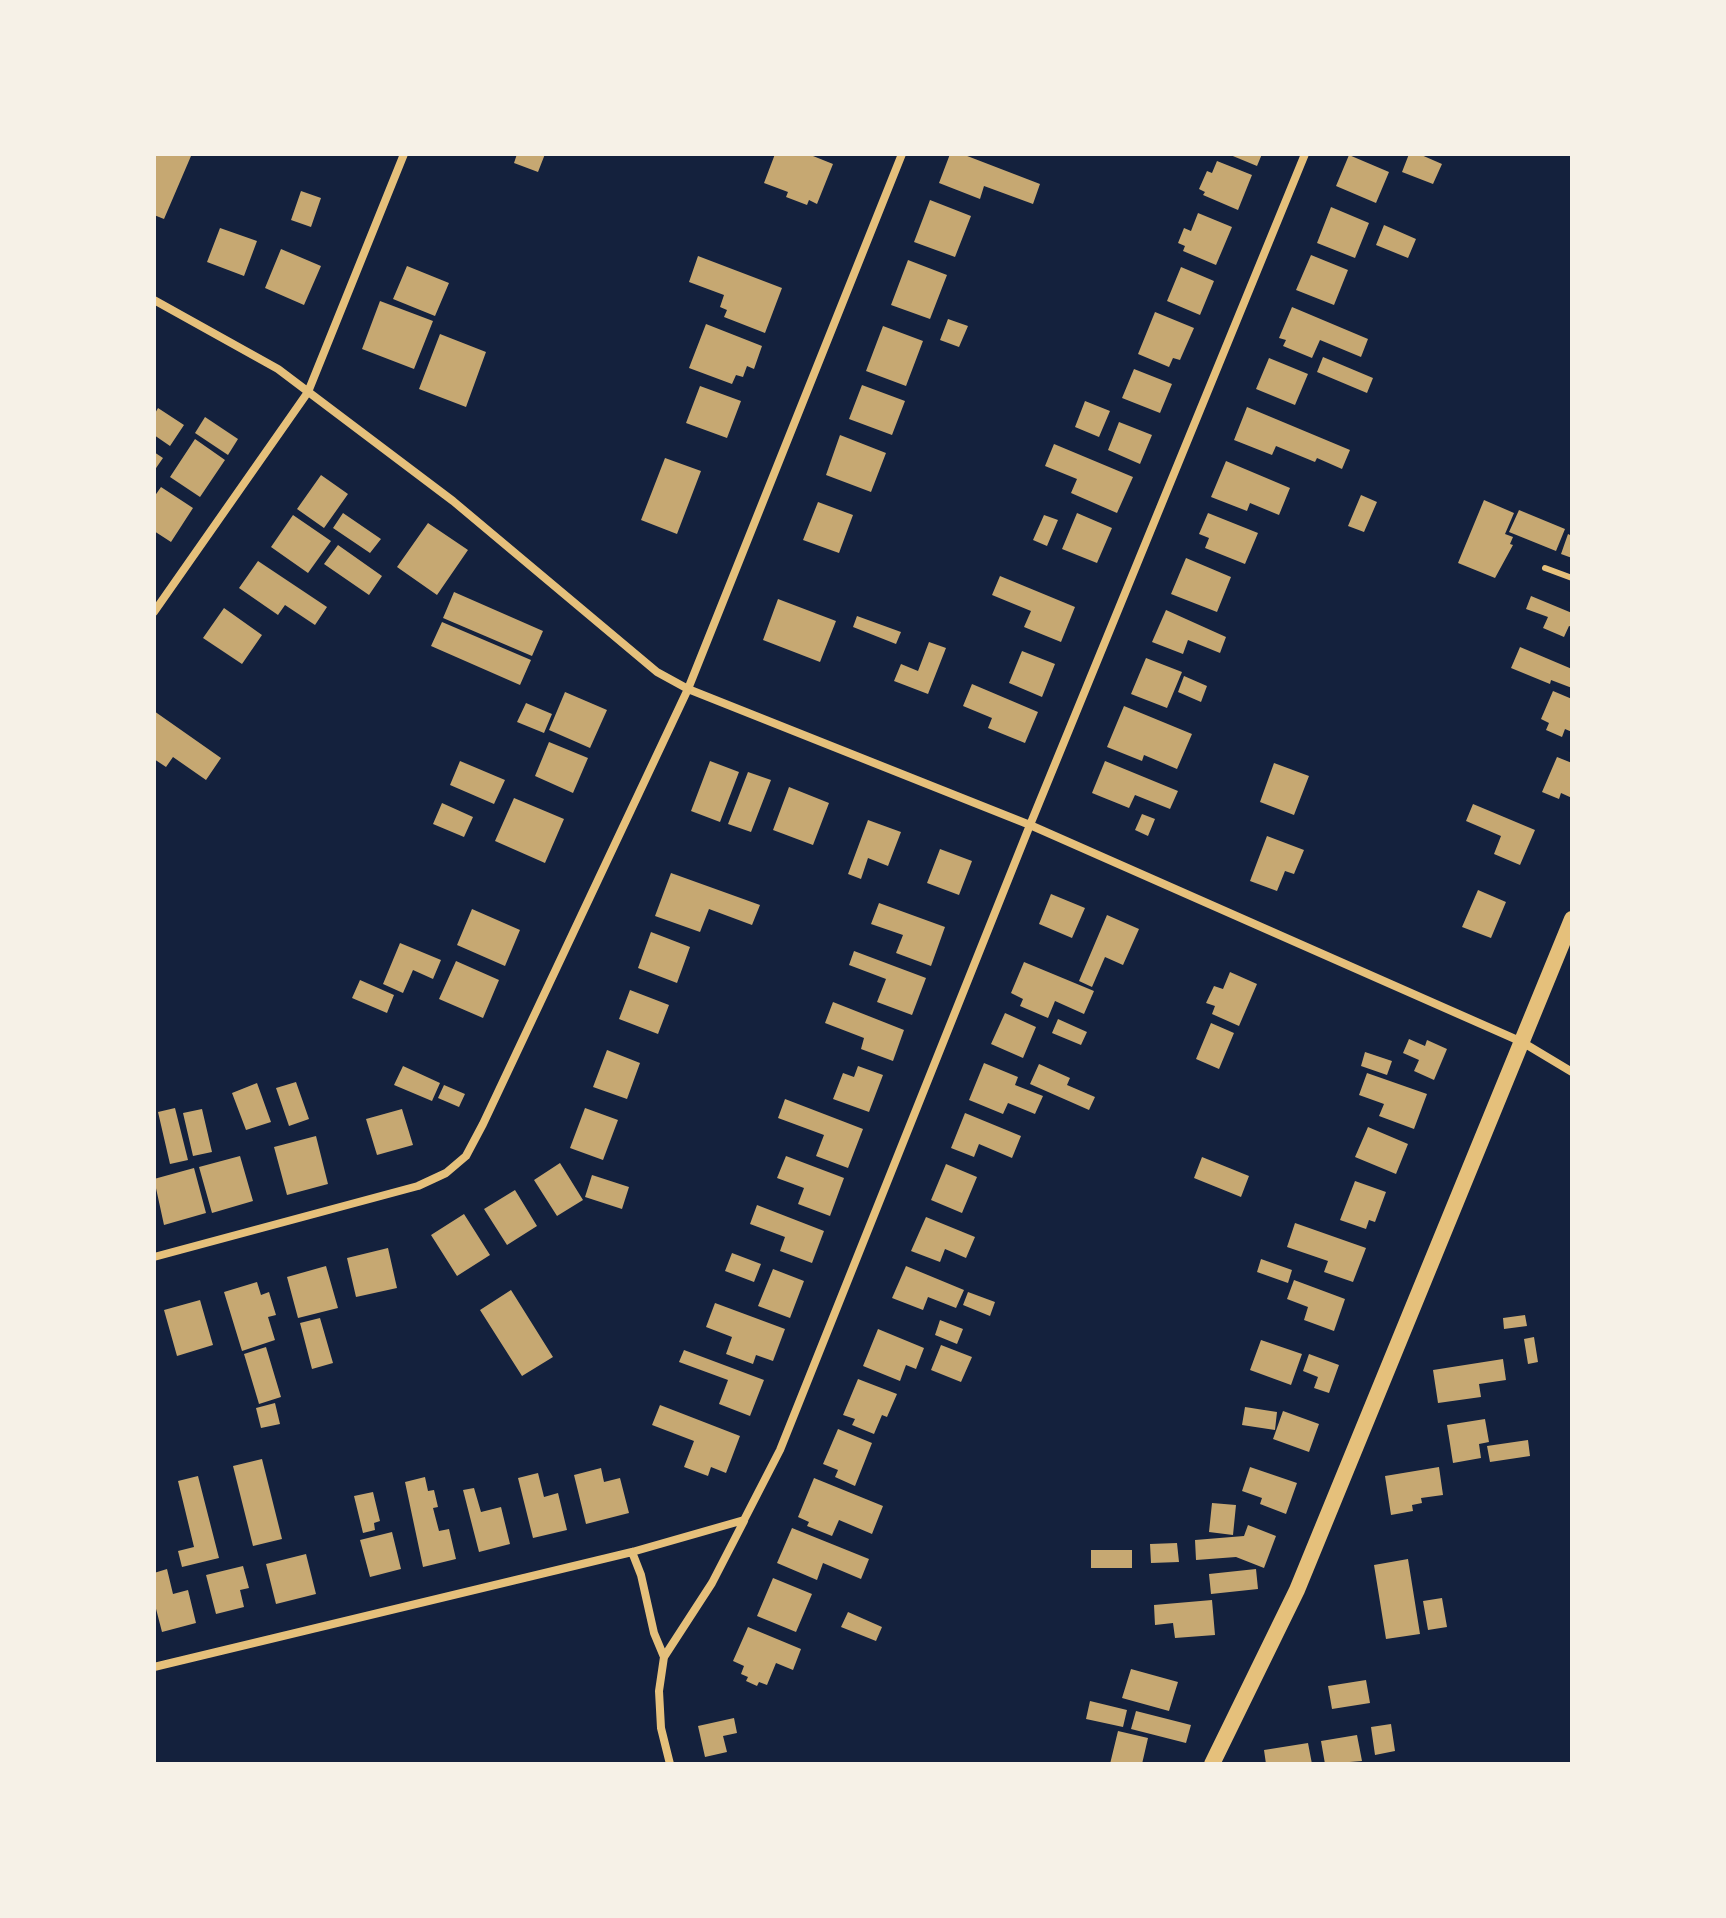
<!DOCTYPE html>
<style>
body{margin:0}
#map{position:relative;width:1726px;height:1918px;overflow:hidden;background:#14213d;font-family:"Open Sans",sans-serif}
canvas{display:block}
.frame{position:absolute;inset:0;border:156px solid #f6f1e7;pointer-events:none}
</style>
<div id="map">
<canvas width="1726" height="1918"></canvas>
<div class="frame"></div>
</div>
<script>
const ctx = document.querySelector('canvas').getContext('2d');
ctx.lineJoin = 'round';
function fill(path, color) { ctx.fillStyle = color; ctx.fill(path, 'evenodd'); }
const poly = rows => new Path2D(rows.map(r => 'M' + r).join(''));
function stroke(path, color, width, dash) { ctx.strokeStyle = color; ctx.lineWidth = width; ctx.lineCap = dash ? 'butt' : 'round'; ctx.setLineDash(dash || []); ctx.stroke(path); }
fill(poly([
 [156,154,185,154,191,156,164,219,154,215],
 [517,154,545,154,538,172,514,163],
 [775,154,808,154,833,164,817,204,809,200,807,205,786,197,788,192,764,183],
 [950,154,962,154,1040,184,1033,204,984,186,980,199,939,183],
 [1228,154,1262,154,1257,166],
 [1409,154,1419,154,1442,164,1433,184,1402,172],
 [1349,155,1389,172,1376,203,1336,186],
 [1217,161,1252,175,1238,210,1203,195,1205,192,1199,189,1207,171,1212,173],
 [301,191,321,198,311,227,291,220],
 [930,200,971,216,955,257,914,242],
 [1331,207,1369,223,1355,258,1317,243],
 [1198,213,1232,227,1216,265,1183,251,1185,246,1178,243,1184,228,1191,231],
 [1384,225,1416,239,1408,258,1376,245],
 [220,228,257,241,244,276,207,262],
 [281,249,321,266,304,305,265,288],
 [1311,255,1348,270,1334,305,1296,290],
 [698,256,782,288,765,333,724,317,727,310,720,307,724,295,689,282],
 [908,260,947,275,930,319,891,305],
 [407,266,449,283,435,316,393,299],
 [1181,267,1214,281,1200,315,1167,301],
 [380,301,433,321,414,369,362,349],
 [1292,307,1368,339,1361,357,1320,340,1312,358,1283,346,1286,340,1279,338],
 [1155,312,1194,328,1180,360,1173,358,1169,367,1138,354],
 [948,319,968,326,959,347,940,340],
 [706,324,762,346,754,369,747,366,743,377,736,375,732,384,689,368],
 [883,326,923,341,906,386,866,371],
 [440,334,486,352,466,407,419,389],
 [1323,357,1373,378,1367,393,1317,372],
 [1269,358,1308,374,1295,405,1256,389],
 [1134,369,1172,384,1160,413,1122,398],
 [862,385,905,401,892,435,849,419],
 [700,386,741,401,727,438,686,423],
 [1085,401,1110,411,1099,437,1075,427],
 [1247,407,1350,450,1342,469,1317,458,1315,462,1276,446,1272,455,1234,440],
 [158,408,184,425,170,446,154,435,154,415],
 [205,417,238,439,228,455,195,433],
 [1119,422,1152,435,1140,464,1108,450],
 [840,435,886,453,871,492,826,475],
 [195,439,225,460,200,497,170,477],
 [1054,444,1133,477,1117,513,1071,493,1077,479,1045,466],
 [154,452,163,458,154,471],
 [665,458,701,471,677,534,641,520],
 [1226,461,1290,488,1279,515,1250,503,1247,511,1211,497],
 [321,475,348,494,324,528,297,509],
 [161,487,193,508,171,542,154,531,154,497],
 [1361,495,1377,502,1364,532,1348,526],
 [1484,500,1514,513,1505,534,1513,537,1510,544,1513,545,1495,578,1458,563],
 [818,502,853,515,839,553,803,540],
 [1519,510,1565,529,1556,551,1509,532],
 [343,513,381,539,370,553,333,528],
 [1077,513,1112,528,1097,563,1062,549],
 [1208,513,1258,533,1245,564,1205,548,1209,538,1199,534],
 [293,515,331,541,308,573,271,547],
 [1044,515,1058,520,1047,546,1033,540],
 [428,523,468,550,437,595,397,567],
 [1568,534,1572,536,1572,558,1561,554],
 [338,545,382,576,369,595,324,564],
 [1186,558,1231,577,1217,612,1171,594],
 [258,561,327,607,315,625,285,605,278,615,239,588],
 [1000,576,1075,607,1061,642,1024,627,1031,611,992,595],
 [454,592,543,631,532,656,443,618],
 [1531,596,1572,613,1572,627,1569,626,1564,637,1543,628,1548,617,1526,609],
 [778,599,836,621,820,662,763,640],
 [224,608,262,635,242,664,203,638],
 [1166,610,1226,637,1220,653,1188,640,1183,654,1152,642],
 [857,616,901,632,896,644,853,627],
 [442,622,531,660,520,685,431,646],
 [929,642,946,648,928,694,894,681,901,664,918,671],
 [1520,647,1572,669,1572,688,1551,680,1550,684,1511,668],
 [1022,651,1055,664,1042,697,1009,683],
 [1146,658,1182,672,1167,708,1131,694],
 [1184,676,1207,686,1201,702,1178,692],
 [972,684,1038,712,1025,743,988,728,992,718,963,706],
 [1553,691,1572,699,1572,732,1565,729,1562,737,1546,730,1549,723,1541,719],
 [565,692,607,710,590,748,549,730],
 [526,703,552,714,544,733,517,722],
 [1124,706,1192,734,1177,769,1144,755,1142,761,1107,747],
 [154,711,221,758,206,780,173,757,166,767,154,759],
 [549,742,588,758,573,793,535,776],
 [1557,757,1572,763,1572,798,1561,793,1559,799,1542,792],
 [460,761,505,780,494,804,450,785],
 [710,761,739,772,720,822,691,811],
 [1105,761,1178,791,1170,809,1135,795,1129,808,1092,793],
 [1274,763,1309,776,1294,815,1260,802],
 [748,772,771,780,751,832,728,824],
 [789,787,829,803,813,845,773,830],
 [514,798,564,819,545,863,495,841],
 [442,803,473,817,464,837,433,824],
 [1473,804,1535,830,1520,865,1494,854,1501,836,1466,821],
 [1142,814,1155,819,1148,836,1135,830],
 [868,820,901,832,888,866,868,858,861,879,848,874],
 [1267,836,1304,850,1294,874,1285,871,1277,891,1250,881],
 [940,849,972,861,959,895,927,883],
 [671,873,760,905,752,925,709,909,700,932,655,916],
 [1478,890,1506,902,1491,938,1462,927],
 [1051,894,1085,908,1072,938,1039,924],
 [879,903,945,927,931,966,896,953,903,935,871,924],
 [472,909,520,930,505,966,457,945],
 [1107,915,1139,929,1123,965,1105,957,1092,987,1079,981],
 [651,932,690,947,677,983,638,968],
 [400,943,441,960,433,979,413,970,403,993,383,984],
 [854,951,926,978,912,1015,877,1002,886,979,849,965],
 [456,961,499,980,483,1018,439,999],
 [1024,962,1094,991,1084,1014,1055,1001,1048,1018,1020,1006,1023,999,1011,993],
 [1230,972,1257,984,1239,1026,1212,1014,1215,1006,1206,1003,1214,986,1223,989],
 [360,980,394,995,387,1013,352,998],
 [630,990,669,1005,658,1034,619,1019],
 [833,1002,904,1030,893,1061,861,1049,864,1038,825,1023],
 [1005,1013,1036,1027,1023,1058,991,1044],
 [1058,1019,1087,1032,1081,1045,1052,1033],
 [1211,1023,1234,1033,1219,1069,1196,1059],
 [1409,1039,1425,1046,1427,1040,1447,1049,1434,1080,1414,1071,1419,1060,1403,1053],
 [607,1050,640,1063,627,1099,593,1087],
 [1365,1052,1392,1061,1387,1075,1361,1066],
 [984,1063,1018,1077,1015,1085,1043,1096,1035,1114,1008,1103,1003,1114,969,1100],
 [1039,1064,1070,1078,1067,1085,1095,1097,1089,1110,1030,1084],
 [403,1066,440,1083,432,1101,394,1085],
 [858,1066,883,1075,869,1112,833,1099,843,1073,854,1077],
 [1367,1073,1427,1094,1414,1129,1379,1116,1384,1104,1359,1095],
 [296,1082,309,1119,289,1126,276,1088],
 [257,1083,271,1122,246,1130,232,1093],
 [444,1085,465,1094,459,1107,438,1098],
 [785,1099,863,1129,848,1168,816,1156,824,1135,778,1118],
 [175,1108,188,1160,170,1164,158,1112],
 [585,1108,618,1120,603,1160,570,1148],
 [202,1109,212,1152,193,1156,183,1113],
 [402,1109,413,1145,377,1155,366,1119],
 [965,1113,1021,1136,1012,1158,979,1144,974,1157,951,1148],
 [1368,1127,1408,1144,1396,1174,1355,1157],
 [316,1136,328,1184,287,1195,274,1147],
 [240,1156,253,1201,212,1213,199,1167],
 [786,1156,844,1178,830,1216,798,1204,804,1188,777,1178],
 [1202,1157,1249,1176,1241,1197,1194,1178],
 [560,1163,583,1200,557,1216,534,1180],
 [946,1164,977,1177,962,1213,931,1200],
 [194,1168,206,1213,164,1225,154,1179],
 [592,1175,629,1187,622,1209,585,1197],
 [1355,1181,1386,1192,1375,1222,1369,1220,1366,1229,1340,1220],
 [515,1190,537,1226,507,1245,484,1209],
 [757,1205,824,1231,812,1263,780,1251,785,1237,750,1224],
 [464,1214,490,1255,457,1276,431,1235],
 [926,1217,975,1237,966,1258,945,1249,940,1262,911,1251],
 [1295,1223,1366,1248,1353,1282,1324,1272,1328,1261,1287,1247],
 [388,1248,397,1288,356,1297,347,1258],
 [732,1253,761,1264,754,1282,725,1271],
 [1261,1259,1292,1270,1288,1283,1257,1272],
 [326,1266,338,1308,298,1318,287,1277],
 [906,1266,964,1290,956,1308,928,1297,923,1310,892,1298],
 [773,1269,804,1281,790,1318,758,1306],
 [1294,1280,1345,1299,1334,1331,1304,1320,1308,1307,1287,1299],
 [257,1282,261,1295,269,1292,276,1315,268,1317,275,1340,242,1351,224,1292],
 [511,1290,553,1357,522,1376,480,1310],
 [968,1292,995,1302,990,1316,963,1305],
 [200,1300,213,1345,177,1356,164,1310],
 [715,1303,785,1329,773,1361,756,1355,753,1364,726,1354,732,1337,706,1327],
 [1525,1315,1527,1326,1504,1329,1503,1318],
 [320,1318,333,1363,312,1369,300,1323],
 [940,1320,963,1329,957,1344,935,1335],
 [878,1329,924,1348,916,1369,906,1365,900,1381,863,1366],
 [1534,1337,1538,1362,1528,1364,1524,1339],
 [1261,1340,1302,1354,1291,1385,1250,1370],
 [941,1345,972,1357,961,1382,931,1370],
 [266,1347,281,1397,259,1404,244,1354],
 [684,1350,764,1380,750,1416,719,1404,728,1380,679,1362],
 [1309,1354,1339,1365,1329,1393,1314,1388,1318,1377,1303,1371],
 [1503,1359,1506,1380,1479,1384,1481,1397,1438,1403,1433,1370],
 [858,1379,897,1394,887,1417,882,1415,874,1434,852,1425,855,1419,843,1415],
 [275,1403,280,1424,261,1428,256,1408],
 [660,1405,740,1436,726,1473,711,1467,708,1476,684,1467,694,1441,652,1425],
 [1245,1407,1277,1412,1275,1430,1242,1425],
 [1283,1411,1319,1424,1309,1452,1273,1439],
 [1485,1419,1489,1442,1479,1444,1481,1458,1453,1463,1447,1425],
 [838,1429,872,1443,855,1486,835,1477,838,1470,823,1464],
 [1528,1440,1530,1456,1490,1462,1487,1446],
 [262,1459,282,1539,253,1546,233,1466],
 [1250,1467,1297,1483,1286,1514,1260,1504,1262,1498,1242,1491],
 [1439,1467,1443,1495,1421,1498,1422,1503,1412,1505,1413,1511,1391,1515,1385,1476],
 [601,1468,604,1482,620,1478,629,1513,586,1524,574,1475],
 [538,1473,544,1497,558,1493,567,1530,533,1538,518,1478],
 [198,1476,219,1558,182,1567,178,1551,194,1547,178,1481],
 [425,1477,428,1491,434,1490,438,1507,433,1508,439,1531,449,1529,456,1559,423,1567,405,1482],
 [814,1478,883,1506,872,1534,839,1520,832,1536,807,1526,809,1522,798,1517],
 [474,1488,481,1512,501,1507,510,1544,479,1552,463,1490],
 [373,1492,380,1521,374,1523,375,1530,363,1533,354,1496],
 [1212,1503,1236,1505,1233,1535,1209,1532],
 [1248,1525,1276,1536,1264,1568,1236,1557,1196,1560,1195,1540,1244,1536],
 [792,1528,869,1559,861,1579,823,1563,817,1580,777,1563],
 [392,1532,401,1569,370,1577,360,1540],
 [1177,1543,1179,1562,1151,1563,1150,1544],
 [1091,1550,1132,1550,1132,1568,1091,1568],
 [306,1554,316,1594,276,1604,266,1564],
 [1408,1559,1420,1634,1386,1639,1374,1565],
 [243,1566,249,1588,240,1590,244,1607,216,1614,206,1575],
 [167,1569,173,1594,188,1590,196,1623,162,1632,154,1601,154,1573],
 [1256,1569,1258,1589,1211,1594,1209,1574],
 [773,1578,812,1594,796,1632,757,1616],
 [1442,1598,1447,1627,1428,1630,1423,1601],
 [1212,1600,1215,1635,1175,1638,1173,1623,1155,1625,1154,1605],
 [848,1612,882,1627,876,1641,841,1627],
 [748,1627,801,1649,793,1670,776,1663,767,1685,759,1682,757,1686,746,1681,748,1677,741,1674,744,1666,733,1661],
 [1131,1669,1178,1682,1169,1711,1122,1698],
 [1366,1680,1370,1703,1332,1709,1328,1686],
 [1090,1701,1127,1710,1123,1727,1086,1719],
 [1136,1711,1191,1725,1186,1743,1131,1729],
 [734,1718,737,1733,723,1736,727,1752,705,1757,698,1726],
 [1391,1724,1395,1751,1375,1755,1371,1727],
 [1118,1731,1148,1738,1142,1764,1110,1764],
 [1357,1735,1362,1761,1325,1764,1321,1741],
 [1308,1743,1312,1764,1266,1764,1264,1750]
]), '#c6a872');
stroke(poly([
 [1545,568,1572,578]
]), '#e5c07b', 6);
stroke(poly([
 [154,300,278,369,453,501,657,672,688,689,1030,825,1522,1042,1572,1072],
 [154,612,308,392,404,154],
 [154,1257,418,1186,446,1173,466,1156,483,1124,688,689,902,154],
 [632,1552,641,1575,654,1633,664,1657],
 [154,1667,632,1552,744,1520,780,1450,1030,825,1305,154],
 [670,1764,661,1728,659,1691,664,1657,712,1583,744,1521]
]), '#e5c07b', 8);
stroke(poly([
 [1212,1764,1297,1590,1572,919]
]), '#e5c07b', 16);
</script>
